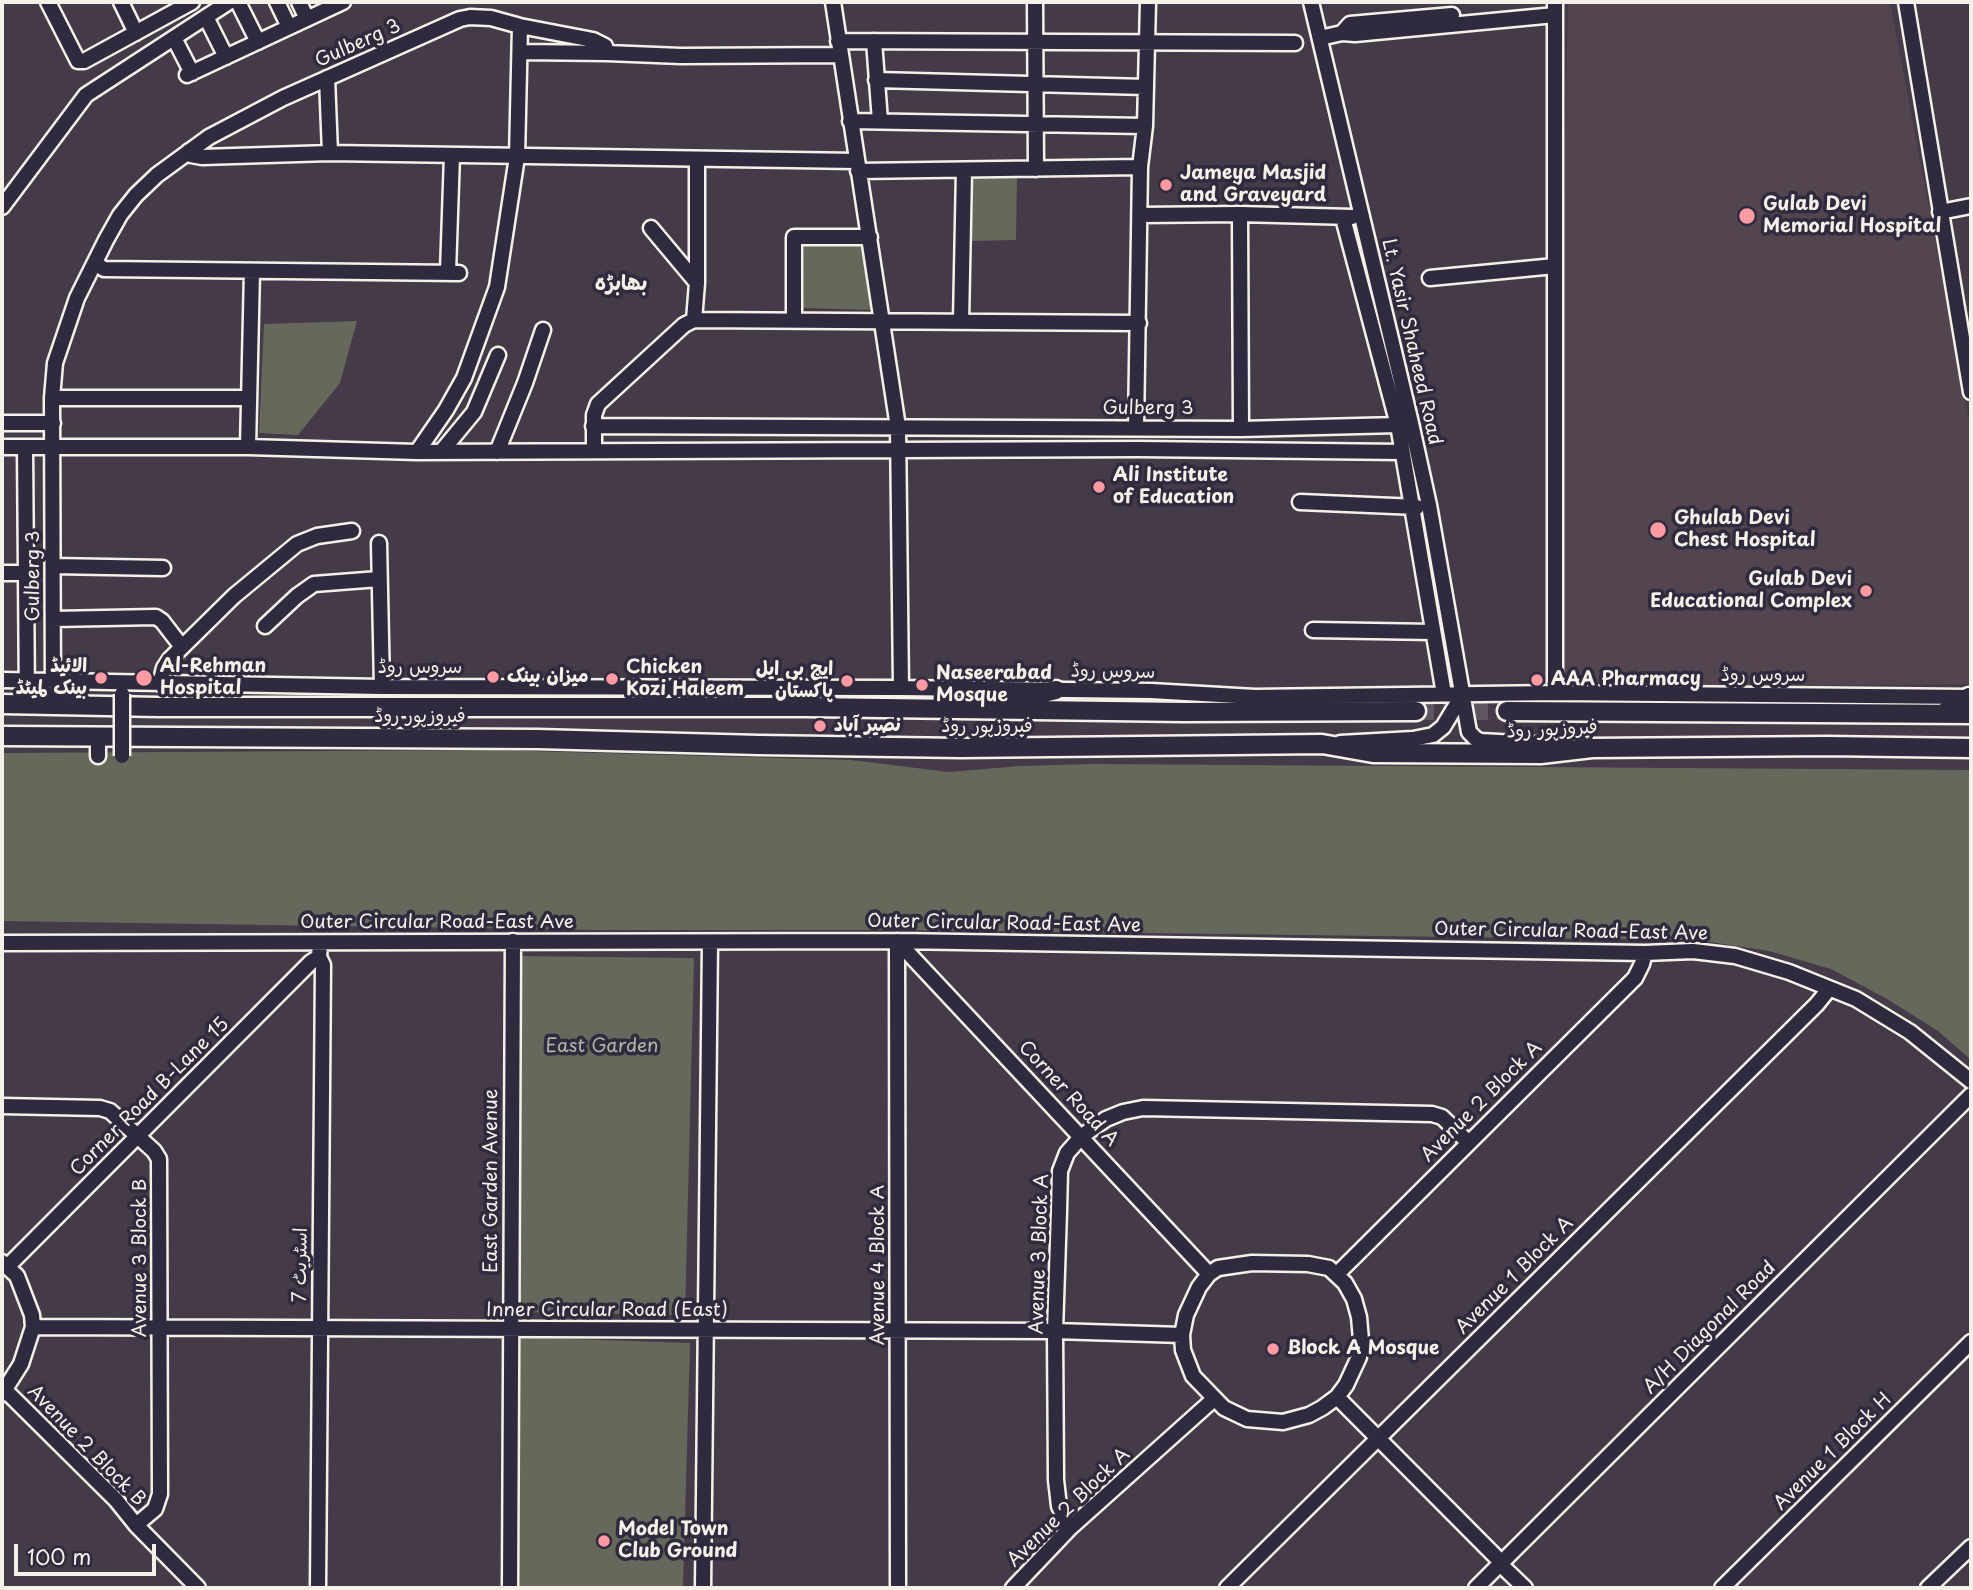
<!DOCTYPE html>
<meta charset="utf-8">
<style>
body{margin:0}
#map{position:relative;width:1973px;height:1590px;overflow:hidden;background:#443a48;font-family:"Playpen Sans",sans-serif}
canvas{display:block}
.frame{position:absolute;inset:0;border:4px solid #f4f1e8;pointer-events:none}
.scale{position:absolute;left:14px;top:1544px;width:142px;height:32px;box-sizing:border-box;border:4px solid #f4f1e8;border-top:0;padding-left:9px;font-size:21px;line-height:24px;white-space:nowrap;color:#f4f1e8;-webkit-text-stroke:5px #2f2a3d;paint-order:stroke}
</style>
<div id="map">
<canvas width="1973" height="1590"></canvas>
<div class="frame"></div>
<div class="scale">100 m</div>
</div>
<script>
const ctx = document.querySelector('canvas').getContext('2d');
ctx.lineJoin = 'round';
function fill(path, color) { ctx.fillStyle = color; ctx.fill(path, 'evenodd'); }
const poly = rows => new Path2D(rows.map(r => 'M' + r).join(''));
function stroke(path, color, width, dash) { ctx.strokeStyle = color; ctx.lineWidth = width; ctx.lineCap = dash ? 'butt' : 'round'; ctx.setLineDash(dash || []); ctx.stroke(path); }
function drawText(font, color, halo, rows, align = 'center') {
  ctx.font = font + ' "Playpen Sans","Playpen Sans Arabic",sans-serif'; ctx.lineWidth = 7; ctx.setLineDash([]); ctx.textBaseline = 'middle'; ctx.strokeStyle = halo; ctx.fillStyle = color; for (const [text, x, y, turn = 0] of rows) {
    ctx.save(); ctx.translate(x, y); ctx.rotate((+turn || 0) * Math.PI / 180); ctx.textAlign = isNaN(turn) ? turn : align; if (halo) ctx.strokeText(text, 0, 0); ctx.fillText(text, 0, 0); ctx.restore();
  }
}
fill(poly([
 [1568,2,1890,2,1971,430,1971,684,1554,688]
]), '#534550');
fill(poly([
 [971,175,1017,175,1016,240,970,241],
 [865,239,875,310,803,308,804,241],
 [357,321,340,383,298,435,259,433,264,324],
 [493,750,851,760,949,772,1020,766,1093,764,1971,770,1971,1060,1938,1031,1887,999,1831,969,1769,951,1697,940,899,930,601,930,2,921,2,753],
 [511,956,694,958,685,1315,518,1312],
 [514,1337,690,1343,683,1588,517,1588]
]), '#65685a');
stroke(poly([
 [1416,711,1507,711]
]), '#5e5560', 18, [18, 9]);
const minor = poly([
 [48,2,78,61,84,61,192,2],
 [121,2,136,33],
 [238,2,258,42],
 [277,2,289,27],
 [299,2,307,19],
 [833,2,898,427,901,688],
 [1035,2,1036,169],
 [1311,2,1411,423,1429,505,1469,732,1476,739,1481,741,1569,746],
 [1555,2,1555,693],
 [1906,2,1971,392],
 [206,17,226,57],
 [1342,33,1350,24,1452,15],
 [174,38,192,73],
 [1320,38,1342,33,1355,34,1555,15],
 [838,41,1295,43],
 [874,41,880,121],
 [520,52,607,53],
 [187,75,343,2],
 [327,78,330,153],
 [876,80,1146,87],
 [850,121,1145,126],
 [189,151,191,155,202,157,330,153,857,161],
 [858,171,1140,167],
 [2,207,86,95,229,2],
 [1940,212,1971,206],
 [1240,214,1241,429],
 [1140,215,1240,214,1352,217],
 [1343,218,1398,425,1444,694],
 [651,228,697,283],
 [95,263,104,269,459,273],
 [448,272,452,155],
 [1430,278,1555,266],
 [694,320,697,283,697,160],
 [794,320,794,237,870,237],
 [961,322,964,170],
 [52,398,249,398],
 [2,423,53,423],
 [593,426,1241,429,1398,425],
 [1136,428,1140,167,1145,126,1148,2],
 [2,447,25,447,27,704],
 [25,447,248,447,417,452,1139,449,1402,452],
 [248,447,252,271],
 [594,450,594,415,598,404,684,325,694,320,1139,323],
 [417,452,446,410,464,378,497,287,517,157,520,26],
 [441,452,474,412,498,355],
 [497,452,525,383,543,330],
 [1300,502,1417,507],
 [379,543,382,687],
 [53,566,163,568],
 [2,573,27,573],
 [53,619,156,617,162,621,182,647],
 [265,626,297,596,314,584,379,579],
 [1313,630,1433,632],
 [2,680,382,687,901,688,1151,691,1255,697,1555,693,1970,697],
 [160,684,164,668,170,659,234,596,297,544,317,536,352,531],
 [53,704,52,398,55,363,77,298,106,240,120,215,136,195,157,175,209,137,283,98,460,19,470,17,491,18,520,26,593,40,605,46,607,53,681,56,840,55],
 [98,736,98,756],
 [1340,743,1413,739,1433,735,1443,727,1463,694],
 [897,941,898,1588],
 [897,941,1209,1274],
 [2,943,897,941,1645,953,1693,951,1735,956,1789,972,1856,999,1910,1032,1971,1081],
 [2,1106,100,1108,110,1111,154,1151,159,1159,160,1494,155,1509,136,1525],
 [2,1262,17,1276,32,1315,33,1327,21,1364,2,1394],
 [1252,1263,1308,1264,1329,1268,1345,1283,1354,1299,1359,1317,1361,1340,1359,1357,1346,1385,1337,1397,1322,1408,1309,1415,1283,1422,1247,1419,1224,1408,1193,1376,1183,1350,1182,1335,1186,1315,1199,1287,1209,1274,1218,1268,1252,1263],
 [8,1266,311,962,319,957],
 [1337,1274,1635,978,1642,964,1645,953],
 [33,1327,1055,1331,1182,1335],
 [6,1391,116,1500,136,1525,198,1588],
 [1337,1397,1502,1563],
 [1070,1528,1059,1506,1056,1480,1055,1331,1059,1211,1060,1171,1067,1153,1082,1136,1106,1119,1123,1112,1143,1108,1432,1114,1442,1117,1468,1142],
 [1500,1564,1525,1588],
 [318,1588,323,965,319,957,320,943],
 [510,1588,513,941],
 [703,1588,710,943],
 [1013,1588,1070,1528,1214,1399],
 [1227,1588,1817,1004,1829,989],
 [1476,1588,1971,1095],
 [1722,1588,1971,1342],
 [1928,1588,1971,1547]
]);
const major = poly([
 [1003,703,1056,690],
 [2,704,159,707,807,707,1184,712,1416,711],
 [1507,711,1971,714],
 [1942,714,1969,697,1971,699],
 [2,736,538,739,759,745,961,748,1322,744,1373,753,1541,754,1592,748,1827,746,1971,748]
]);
stroke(minor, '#f4f1e8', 19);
stroke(major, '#f4f1e8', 23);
stroke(minor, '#2f2a3d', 14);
stroke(major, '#2f2a3d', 18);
const minorBridge = poly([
 [122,694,122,756]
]);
stroke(minorBridge, '#f4f1e8', 19, []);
stroke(minorBridge, '#2f2a3d', 14);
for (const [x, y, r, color] of [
 [1166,185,7,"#ff9aa2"],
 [1747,216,9,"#ff9aa2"],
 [1099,487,7,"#ff9aa2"],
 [1658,530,9,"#ff9aa2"],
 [1866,591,7,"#ff9aa2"],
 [493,677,7,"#ff9aa2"],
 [101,678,7,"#ff9aa2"],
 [144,678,9,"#ff9aa2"],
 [612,679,7,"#ff9aa2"],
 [1537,680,7,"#ff9aa2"],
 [847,681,7,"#ff9aa2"],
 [922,685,7,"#ff9aa2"],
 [820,726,7,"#ff9aa2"],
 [1273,1349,7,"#ff9aa2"],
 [604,1541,7,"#ff9aa2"]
]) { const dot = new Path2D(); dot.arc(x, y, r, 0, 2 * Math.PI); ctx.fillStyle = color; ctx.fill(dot); stroke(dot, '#2f2a3d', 2.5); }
drawText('19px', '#f4f1e8', '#2f2a3d', [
 ["Gulberg 3",358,44,-24],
 ["Lt. Yasir Shaheed Road",1411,342,77],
 ["Gulberg 3",1148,409],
 ["Gulberg 3",34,576,-90],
 ["سروس روڈ",420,668],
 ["سروس روڈ",1113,672,1],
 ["سروس روڈ",1763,676],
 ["فیروزپور روڈ",420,717],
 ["فیروزپور روڈ",987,727],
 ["فیروزپور روڈ",1552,730,-3],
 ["Outer Circular Road-East Ave",437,923],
 ["Outer Circular Road-East Ave",1004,924,1],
 ["Outer Circular Road-East Ave",1571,932,1],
 ["Corner Road A",1068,1094,47],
 ["Corner Road B-Lane 15",150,1097,-45],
 ["Avenue 2 Block A",1482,1102,-45],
 ["East Garden Avenue",492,1181,-90],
 ["Avenue 3 Block A",1040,1254,-88],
 ["Avenue 3 Block B",141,1258,-90],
 ["اسٹریٹ 7",301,1265,-89],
 ["Avenue 4 Block A",879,1265,-90],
 ["Avenue 1 Block A",1515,1276,-45],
 ["Inner Circular Road (East)",607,1311],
 ["A/H Diagonal Road",1710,1328,-45],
 ["Avenue 2 Block B",86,1446,46],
 ["Avenue 1 Block H",1833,1452,-45],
 ["Avenue 2 Block A",1069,1508,-44]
]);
drawText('bold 19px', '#f4f1e8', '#2f2a3d', [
 ["Jameya Masjid",1180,174],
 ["and Graveyard",1180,196],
 ["Gulab Devi",1763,205],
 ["Memorial Hospital",1763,227],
 ["Ali Institute",1113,476],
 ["of Education",1113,498],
 ["Ghulab Devi",1674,519],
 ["Chest Hospital",1674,541],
 ["Gulab Devi",1852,580,"right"],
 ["Educational Complex",1852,602,"right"],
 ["الائیڈ",87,667,"right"],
 ["بینک لمیٹڈ",87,689,"right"],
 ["Al-Rehman",160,667],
 ["Hospital",160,689],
 ["Chicken",626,668],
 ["Kozi Haleem",626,690],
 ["ایچ بی ایل",833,670,"right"],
 ["پاکستان",833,692,"right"],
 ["Naseerabad",936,674],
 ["Mosque",936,696],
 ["میزان بینک",507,677],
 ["AAA Pharmacy",1551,680],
 ["نصیر آباد",834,726],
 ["Block A Mosque",1287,1349],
 ["Model Town",618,1530],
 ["Club Ground",618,1552]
], 'left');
drawText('19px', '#b4b3a8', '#2f2a3d', [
 ["East Garden",602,1047]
]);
drawText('bold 21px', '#f4f1e8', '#2f2a3d', [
 ["بھابڑہ",621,284]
]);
</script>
